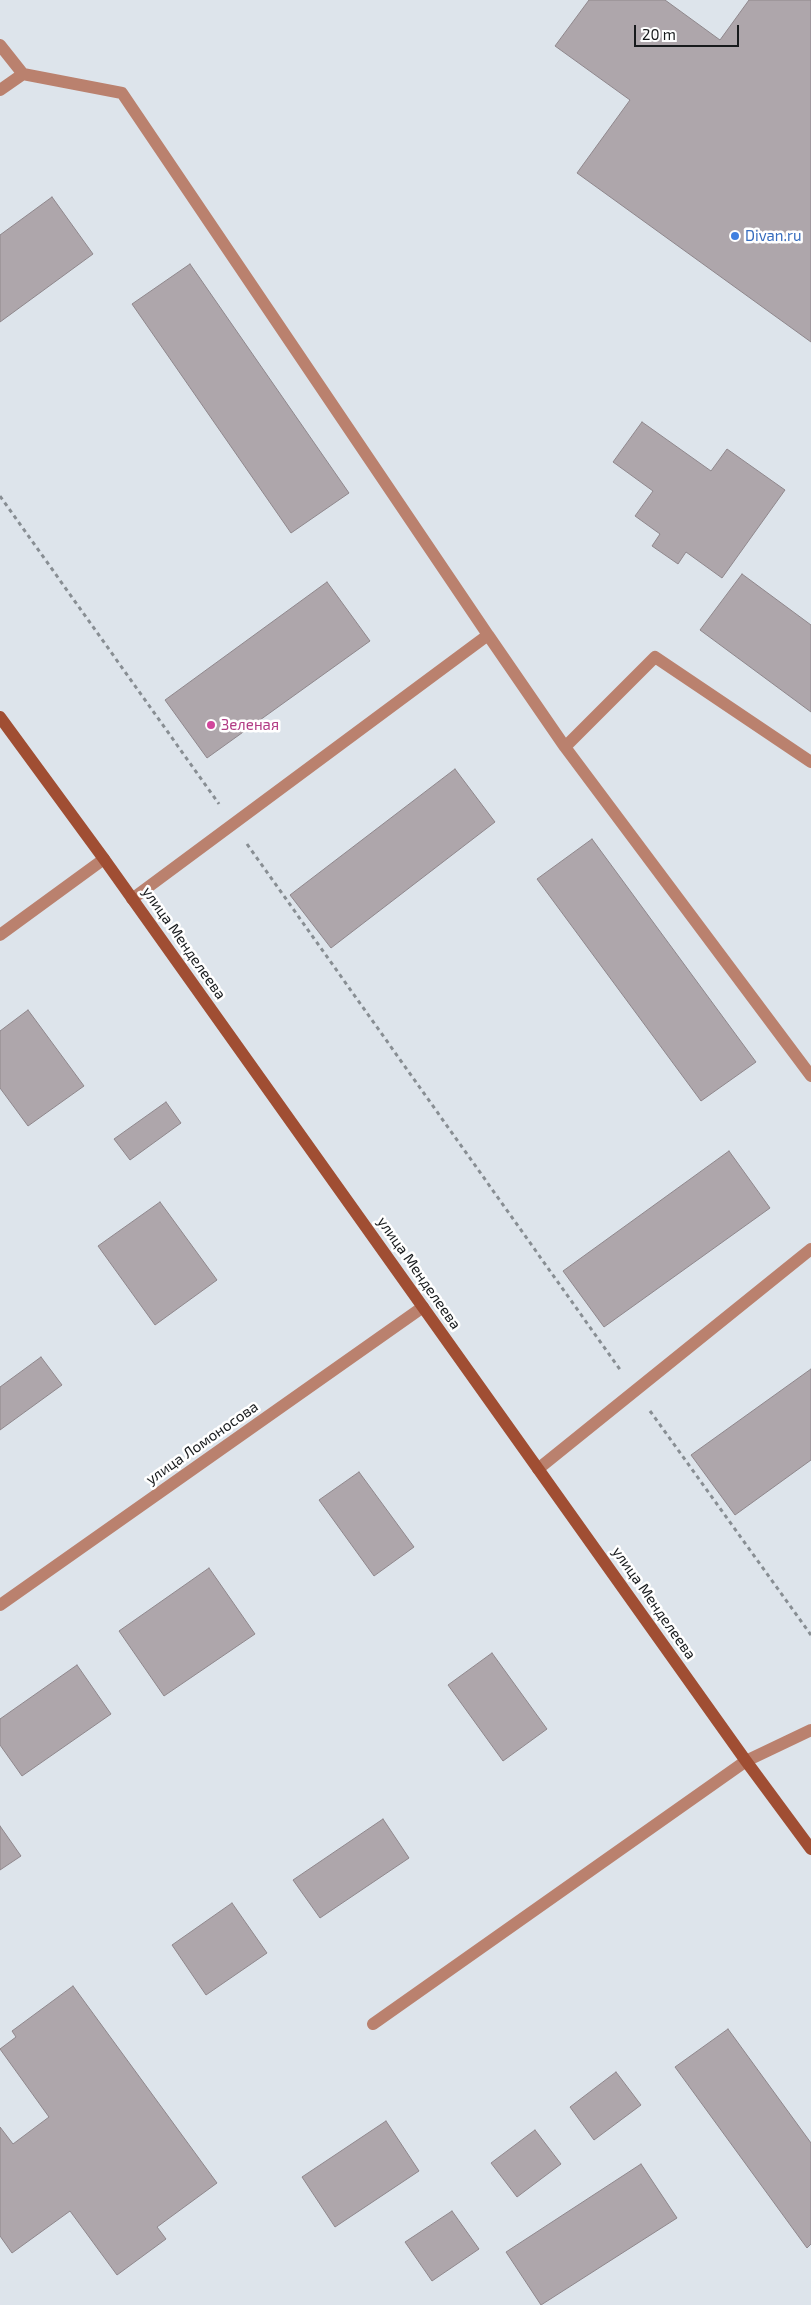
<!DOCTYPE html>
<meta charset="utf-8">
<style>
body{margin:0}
#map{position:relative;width:811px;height:2305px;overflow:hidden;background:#dde4eb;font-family:"Exo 2",sans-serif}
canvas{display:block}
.scale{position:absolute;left:634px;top:25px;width:105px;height:22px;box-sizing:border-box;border:2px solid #181b1d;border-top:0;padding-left:6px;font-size:15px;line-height:18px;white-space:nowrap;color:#181b1d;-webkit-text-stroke:4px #fff;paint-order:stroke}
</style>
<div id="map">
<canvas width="811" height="2305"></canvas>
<div class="scale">20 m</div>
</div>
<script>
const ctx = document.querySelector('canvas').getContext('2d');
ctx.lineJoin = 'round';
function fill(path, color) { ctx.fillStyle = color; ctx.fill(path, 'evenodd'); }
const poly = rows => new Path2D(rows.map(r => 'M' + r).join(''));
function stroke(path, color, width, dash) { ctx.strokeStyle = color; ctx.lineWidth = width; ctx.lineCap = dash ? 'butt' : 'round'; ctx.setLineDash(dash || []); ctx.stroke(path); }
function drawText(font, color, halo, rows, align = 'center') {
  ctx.font = font + ' "Exo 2",sans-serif'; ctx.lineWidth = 5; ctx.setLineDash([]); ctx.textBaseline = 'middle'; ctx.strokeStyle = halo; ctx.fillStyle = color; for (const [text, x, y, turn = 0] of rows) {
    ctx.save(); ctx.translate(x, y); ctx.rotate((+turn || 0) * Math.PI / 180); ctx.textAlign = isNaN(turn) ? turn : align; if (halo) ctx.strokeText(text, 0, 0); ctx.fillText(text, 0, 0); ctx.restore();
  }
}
const building = poly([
 [589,0,665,0,720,40,749,0,811,0,811,342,577,173,630,100,555,46,589,0],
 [52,197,93,254,0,322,0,235,52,197],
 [190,264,349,493,291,533,132,304,190,264],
 [642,422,711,471,727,449,785,490,722,578,686,552,678,564,652,546,660,534,635,516,653,491,613,462,642,422],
 [742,574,811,625,811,712,700,630,742,574],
 [327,582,370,641,207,758,165,700,327,582],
 [455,769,495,822,331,948,290,895,455,769],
 [592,839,756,1062,701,1101,537,879,592,839],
 [28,1010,84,1086,28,1126,0,1088,0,1031,28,1010],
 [166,1102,181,1123,130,1160,114,1139,166,1102],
 [729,1151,770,1208,604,1327,563,1271,729,1151],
 [160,1202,217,1280,155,1325,98,1246,160,1202],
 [41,1357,62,1385,0,1430,0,1387,41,1357],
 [811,1369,811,1460,735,1515,691,1455,811,1369],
 [359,1472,414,1547,374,1576,319,1500,359,1472],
 [209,1568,255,1634,164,1696,119,1631,209,1568],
 [492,1653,547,1729,503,1761,448,1685,492,1653],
 [77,1665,111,1714,22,1776,0,1745,0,1719,77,1665],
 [383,1819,409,1858,320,1918,293,1880,383,1819],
 [0,1826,21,1856,0,1870,0,1826],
 [232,1903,267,1953,206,1995,172,1945,232,1903],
 [73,1986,217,2183,157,2227,166,2239,117,2275,70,2211,12,2253,0,2236,0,2127,13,2144,49,2117,0,2049,16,2037,12,2031,73,1986],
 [728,2029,811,2143,811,2244,807,2248,675,2067,728,2029],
 [616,2072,641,2105,594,2140,570,2107,616,2072],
 [386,2121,419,2171,335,2227,302,2177,386,2121],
 [535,2130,561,2164,517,2197,491,2163,535,2130],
 [641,2164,677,2218,541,2305,506,2252,641,2164],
 [452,2211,479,2249,432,2281,405,2242,452,2211]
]);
fill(building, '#aea6ab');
stroke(building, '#8f878c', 1);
stroke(poly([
 [0,496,219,804],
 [247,844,621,1371],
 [650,1411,811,1635]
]), '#888e93', 3, [4, 4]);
stroke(poly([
 [0,45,23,74],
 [0,90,23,74,122,93,488,635],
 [565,747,655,657,811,762],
 [132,899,488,635,565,747,811,1076],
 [538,1469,811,1249],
 [373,2024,746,1761,811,1730]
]), '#ba816e', 12);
stroke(poly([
 [0,935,104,859],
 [0,1605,423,1307]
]), '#ba816e', 12);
stroke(poly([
 [0,717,104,859,746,1761,811,1849]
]), '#a04e33', 12);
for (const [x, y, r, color] of [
 [735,236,5,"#3f7fe0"],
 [211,725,5,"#d1479c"]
]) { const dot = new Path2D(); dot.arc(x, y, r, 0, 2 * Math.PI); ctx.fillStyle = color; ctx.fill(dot); stroke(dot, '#fff', 2); }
drawText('15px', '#366cbe', '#fff', [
 ["Divan.ru",745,236]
], 'left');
drawText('15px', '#b23c85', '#fff', [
 ["Зеленая",221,725]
], 'left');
drawText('15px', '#181b1d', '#fff', [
 ["улица Менделеева",184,943,55],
 ["улица Менделеева",419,1273,55],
 ["улица Ломоносова",202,1443,-35],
 ["улица Менделеева",654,1603,55]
]);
</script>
